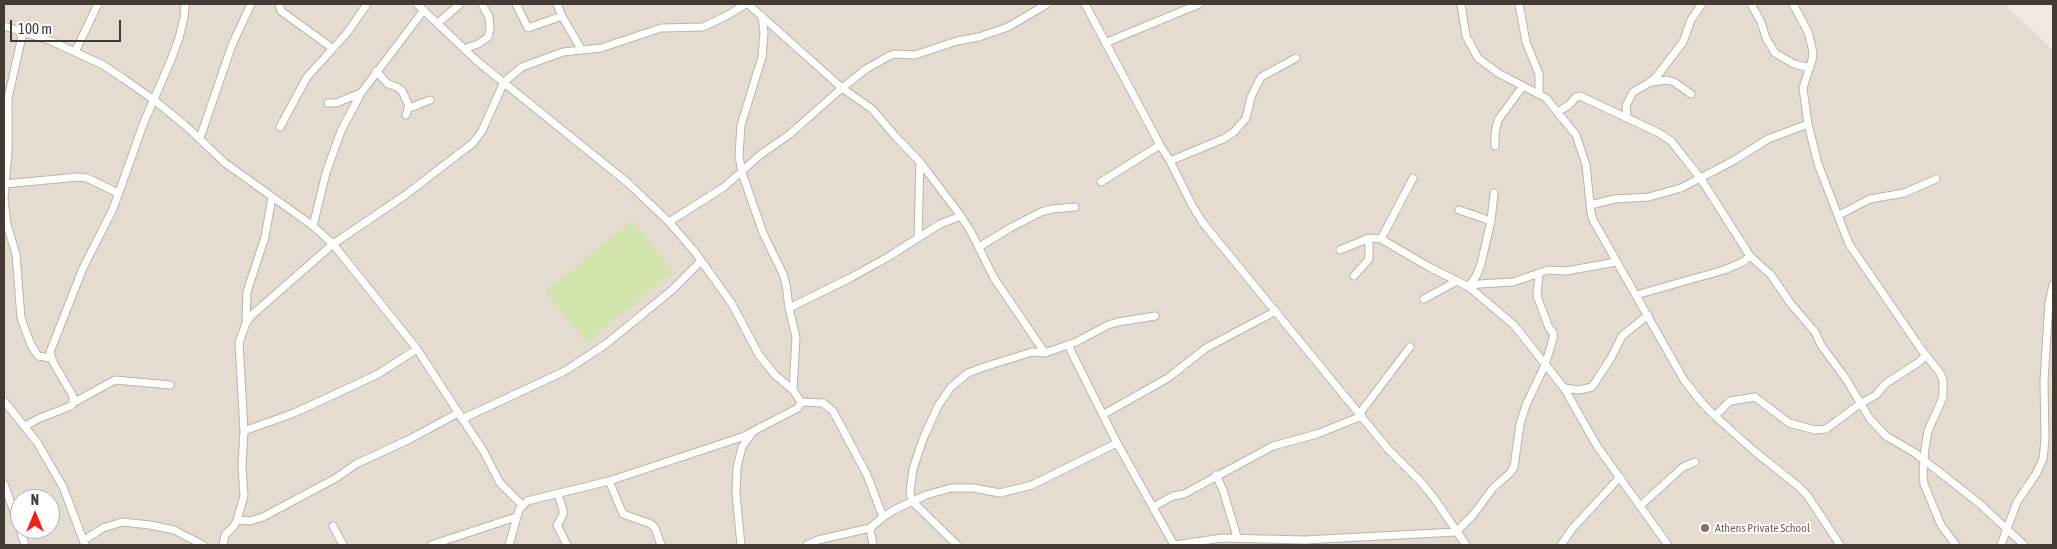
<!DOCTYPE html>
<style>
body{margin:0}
#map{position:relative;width:2057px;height:549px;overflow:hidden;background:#f1eae2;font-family:"Asap Condensed",sans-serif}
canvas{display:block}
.frame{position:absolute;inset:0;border:5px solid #423a33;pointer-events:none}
.north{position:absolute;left:10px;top:489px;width:50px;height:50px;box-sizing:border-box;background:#fff;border:1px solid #b3b0ad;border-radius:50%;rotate:0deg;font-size:14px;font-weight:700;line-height:20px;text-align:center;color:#423a33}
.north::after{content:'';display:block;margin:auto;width:18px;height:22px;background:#f31e17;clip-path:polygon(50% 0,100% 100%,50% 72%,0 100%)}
.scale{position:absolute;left:10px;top:20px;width:111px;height:22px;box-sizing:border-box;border:2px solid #423a33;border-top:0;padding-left:6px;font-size:15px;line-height:18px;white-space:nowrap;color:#423a33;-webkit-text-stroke:4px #fff;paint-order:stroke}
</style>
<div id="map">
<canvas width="2057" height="549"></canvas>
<div class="frame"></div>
<div class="north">N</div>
<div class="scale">100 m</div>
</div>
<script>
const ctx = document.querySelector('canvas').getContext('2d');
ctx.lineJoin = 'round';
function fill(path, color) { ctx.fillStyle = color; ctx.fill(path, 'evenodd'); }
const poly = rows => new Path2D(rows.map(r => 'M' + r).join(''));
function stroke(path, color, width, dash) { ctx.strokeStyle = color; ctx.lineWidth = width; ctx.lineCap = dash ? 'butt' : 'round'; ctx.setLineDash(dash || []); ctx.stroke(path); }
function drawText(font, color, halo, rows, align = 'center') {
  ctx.font = font + ' "Asap Condensed",sans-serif'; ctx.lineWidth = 4; ctx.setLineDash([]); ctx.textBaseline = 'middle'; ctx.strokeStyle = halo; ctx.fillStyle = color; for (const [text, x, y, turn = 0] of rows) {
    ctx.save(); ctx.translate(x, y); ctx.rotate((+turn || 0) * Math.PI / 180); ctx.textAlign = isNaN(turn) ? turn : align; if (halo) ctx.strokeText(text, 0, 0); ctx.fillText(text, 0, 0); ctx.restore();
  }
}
fill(poly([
 [4,4,2004,4,2053,50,2053,545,4,545],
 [20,499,50,499,50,529,20,529]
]), '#e4dcd0');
fill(poly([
 [1705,521,1726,544,1734,535,1740,540,1750,545,1682,545],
 [1627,527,1637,535,1653,542,1655,541,1658,545,1606,545]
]), '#eadecc');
fill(poly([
 [632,221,673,271,587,342,545,292]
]), '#d1e4ab');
const street = poly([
 [279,4,281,11,332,48],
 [417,4,477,61,628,183,669,222,695,252,732,304,759,355,775,375,793,390,801,402,798,408,742,437,609,481,527,501,519,510,509,545],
 [516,4,528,28,562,16],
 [557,4,562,16,581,49],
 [748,4,842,88,872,109,895,136,920,162,961,216,971,232,994,278,1045,353],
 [1085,4,1160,145,1170,161,1192,205,1203,223,1388,449,1420,481,1434,498,1466,545],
 [1461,4,1466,36,1478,58,1498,73,1546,98,1576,135,1586,165,1591,213,1593,220,1684,380,1703,404,1715,416,1753,450,1798,486,1807,495,1840,545],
 [1519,4,1526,42,1539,74,1539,93],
 [1751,4,1761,22,1766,38,1775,53,1794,64,1810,68],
 [1793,4,1808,32,1813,52,1812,60,1803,88,1808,124,1818,164,1849,244,1921,349,1940,373,1943,380,1943,397,1928,431,1925,448,1923,472,1924,484,1941,525,1956,545],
 [762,16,764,33,762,57,741,125,739,156,742,173,763,233,783,274,786,284,789,308,796,337,793,390],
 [438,23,460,4],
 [4,26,51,41,103,65,124,79,154,100,186,126,225,163,313,226,333,244,417,349,484,452,500,483,522,505],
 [23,32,8,98,8,151,4,198,7,225,16,254,21,318,31,345,38,356,50,358],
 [1105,43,1199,4],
 [464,49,478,44,488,37,490,29,489,17,482,4],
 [75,52,98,4],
 [376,71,388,84,397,87,402,91,409,106,406,115],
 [1652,82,1667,80,1674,82,1691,94],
 [328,103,336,103,361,93],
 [409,106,412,107,430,100],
 [1558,112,1569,105,1576,97,1580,96,1659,133,1671,141,1701,179,1750,256,1771,275,1791,304,1815,332,1821,345,1846,379,1870,419,1886,436,1915,453,1980,504,2024,545],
 [1627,118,1626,106,1633,92,1649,83,1657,76,1683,42,1691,20,1702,4],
 [280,127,307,77,347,33,367,4],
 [200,138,232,45,251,4],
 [1495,146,1495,133,1498,120,1523,86],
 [1170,161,1223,139,1234,132,1246,118,1251,97,1261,77,1296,58],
 [1101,182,1160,145],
 [5,184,78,177,87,178,118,193],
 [1590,205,1615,199,1649,197,1681,188,1733,161,1768,139,1808,124],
 [1459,210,1491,221],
 [1839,215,1870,199,1904,193,1936,179],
 [669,222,724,187,760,155,790,134,842,88,866,69,889,56,894,54,915,55,957,41,979,37,1008,27,1047,4],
 [313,226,326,173,341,131,361,93,424,10],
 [918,238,920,162],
 [1381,239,1429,267,1469,287,1514,325,1564,388,1597,446,1668,545],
 [979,247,1010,228,1041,212,1052,209,1075,207],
 [1340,250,1369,238,1381,239,1413,178],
 [1354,276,1369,259,1369,238],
 [1469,286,1477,275,1481,264,1491,221,1494,193],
 [1469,287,1479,284,1513,282,1548,270,1566,271,1616,262],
 [1636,295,1724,270,1743,262,1750,256],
 [1424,299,1457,281],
 [789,308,850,278,888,257,940,224,961,216],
 [246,323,247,292,265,237,272,197],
 [1068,345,1117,443,1174,545],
 [1564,388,1579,390,1592,387,1611,358,1622,336,1648,315],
 [4,401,37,442,63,487,85,545],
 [801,402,823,403,833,411,867,475,883,517],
 [73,403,115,380,170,385],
 [1360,413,1410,347],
 [1104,414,1168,378,1206,348,1276,311],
 [1715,416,1730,401,1755,397,1789,423,1815,430,1826,429,1861,403,1876,395,1885,384,1919,362,1926,355],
 [462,419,565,371,606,344,672,290,701,261],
 [25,426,40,418,71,406,73,403,73,396,53,362,50,352,83,268,113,209,144,122,171,60,179,38,184,18,185,4],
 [244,431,294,413,342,391,378,374,417,349],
 [1216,475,1223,490,1237,537],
 [609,481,623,514,651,524,655,528,661,545],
 [4,484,20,528],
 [558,494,563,510,563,515,557,525,567,545],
 [1640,506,1683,467,1695,462],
 [1153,507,1173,496,1184,494,1273,446,1317,434,1362,416],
 [237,520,250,521,263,517,336,478,356,464,410,439,458,413],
 [333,526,343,545],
 [870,528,873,545],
 [20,529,25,545],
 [84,540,103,528,122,522,150,525,174,530,203,545],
 [223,545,225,535,234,526,237,520,244,496,242,465,244,431,239,343,246,323,252,315,333,244,404,196,473,143,482,131,504,82,522,67,563,52,601,48,661,28,703,27,728,15,746,4],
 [431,545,516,517],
 [741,545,736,494,737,467,742,447,752,433],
 [807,545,818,540,870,528,883,517,894,510,926,495,951,488,973,488,1000,493,1032,485,1117,443],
 [957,545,912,501,910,492,913,469,923,439,938,406,951,387,968,373,984,367,1032,352,1045,353,1076,342,1108,325,1118,322,1155,316],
 [1175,545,1222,538,1305,540,1456,532,1473,515,1493,488,1510,473,1514,467,1520,424,1526,405,1545,365,1553,339,1553,332,1549,328,1537,296,1539,273],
 [1561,545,1572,529,1620,477],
 [2001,545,2017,502,2036,474,2043,459,2045,440,2044,381,2049,302,2053,285]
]);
stroke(street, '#beb4a8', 9);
stroke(street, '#fff', 7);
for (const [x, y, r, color] of [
 [1705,528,5,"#8d6e63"]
]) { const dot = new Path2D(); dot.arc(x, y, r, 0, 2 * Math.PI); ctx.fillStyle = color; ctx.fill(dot); stroke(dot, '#fff', 2); }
drawText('12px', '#785e54', '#fff', [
 ["Athens Private School",1715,528]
], 'left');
</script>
